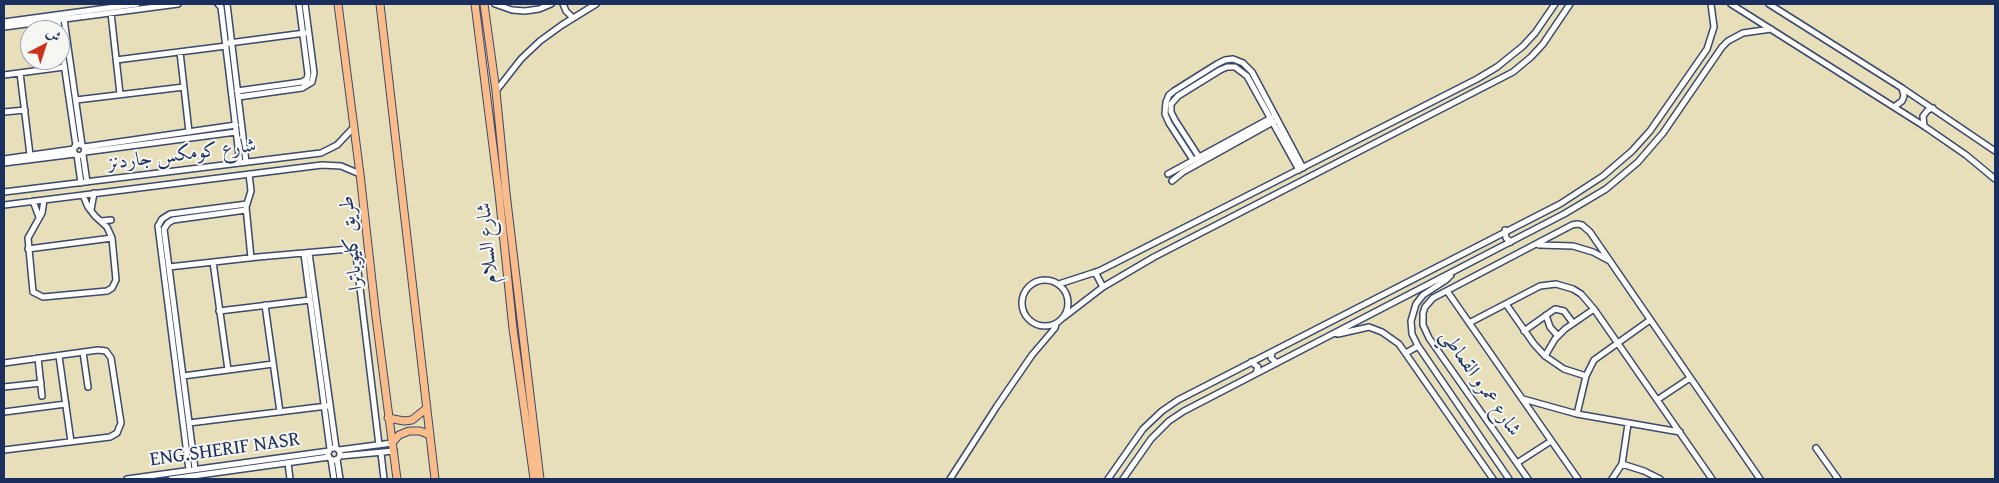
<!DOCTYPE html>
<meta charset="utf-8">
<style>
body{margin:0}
#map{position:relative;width:1999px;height:483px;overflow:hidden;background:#e7dfba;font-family:"Gentium Book Plus",Amiri,serif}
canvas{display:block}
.frame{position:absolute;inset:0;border:5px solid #1b2f5e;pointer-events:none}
.north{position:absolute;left:20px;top:20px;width:50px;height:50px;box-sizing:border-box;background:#f6f6f2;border:1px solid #9ea6b7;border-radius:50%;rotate:40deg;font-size:14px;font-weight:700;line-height:20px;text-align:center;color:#1b2f5e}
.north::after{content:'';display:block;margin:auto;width:18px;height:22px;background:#c8321e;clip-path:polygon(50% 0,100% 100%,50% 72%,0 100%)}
</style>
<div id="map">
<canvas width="1999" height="483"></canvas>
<div class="frame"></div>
<div class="north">ش</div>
</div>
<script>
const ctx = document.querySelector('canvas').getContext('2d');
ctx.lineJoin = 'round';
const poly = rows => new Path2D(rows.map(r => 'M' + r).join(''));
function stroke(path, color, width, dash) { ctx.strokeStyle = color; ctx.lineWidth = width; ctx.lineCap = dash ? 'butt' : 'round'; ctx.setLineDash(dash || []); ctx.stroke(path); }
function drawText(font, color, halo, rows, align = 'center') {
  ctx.font = font + ' "Gentium Book Plus",Amiri,serif'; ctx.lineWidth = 4; ctx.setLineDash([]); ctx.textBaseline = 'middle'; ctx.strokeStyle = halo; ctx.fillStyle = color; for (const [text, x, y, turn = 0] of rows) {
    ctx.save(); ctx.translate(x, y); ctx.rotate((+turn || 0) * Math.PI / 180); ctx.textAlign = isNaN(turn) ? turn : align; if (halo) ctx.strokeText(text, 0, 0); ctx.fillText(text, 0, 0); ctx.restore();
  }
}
const minor = poly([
 [218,4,221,7,240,163],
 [227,4,246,162],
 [495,4,512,10,525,11,539,9,551,4],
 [563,4,566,11,573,18],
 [1731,4,1924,126,1966,155,1995,179],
 [1769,4,1902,88,1995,151],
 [111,13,120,94],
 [64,19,82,145],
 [58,20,59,30],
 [4,22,137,4],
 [4,27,178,4],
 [60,36,76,146],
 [229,43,305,33],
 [180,52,189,132],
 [116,60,226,46],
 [20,73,30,155],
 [4,75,64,67],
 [237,91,302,82,307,79,308,74,299,4],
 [496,91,521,59,540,41,562,25,596,4],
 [238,97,302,88,312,82,314,73,305,4],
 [76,100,184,87],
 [1894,107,1902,101,1904,96,1902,88],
 [4,112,25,110],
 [1924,126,1923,116,1928,110,1933,108],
 '73.5 150a5.5 5.5 0 1 1 11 0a5.5 5.5 0 1 1-11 0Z',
 [84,147,236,125],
 [85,152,236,132],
 [77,155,81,183],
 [83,155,87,182],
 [1199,157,1175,120,1171,112,1171,104,1178,96,1220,70,1227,67,1235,67,1247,76,1299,170],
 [4,159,74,149],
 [1193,160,1169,123,1165,114,1166,102,1169,95,1174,91,1217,64,1225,60,1233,59,1243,63,1252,72,1303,168],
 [4,163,75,154],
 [249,174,251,191,246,207,251,258],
 [1168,174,1271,118],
 [1172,181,1183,172,1273,122],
 [4,192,321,153,337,145,354,127],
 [44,200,42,213,28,238,33,292,43,297,107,291,112,288,116,280,112,238,107,227,95,216,88,207,83,195],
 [33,201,39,217],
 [4,205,322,165,341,166,360,174],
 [91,210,94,193],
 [101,221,111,220],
 [1505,230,1506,238,1511,242],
 [1539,245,1573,246,1593,252,1608,260],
 [28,249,112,238],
 [309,253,336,448],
 [304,254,330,449],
 [213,262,228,370],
 [169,267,258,257,349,249,353,251,356,255,379,445],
 [1095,272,1103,287],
 [1451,275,1446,280,1423,295,1416,304,1411,321,1412,334,1418,346,1509,479],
 '1022 303a23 23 0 1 1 46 0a23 23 0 1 1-46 0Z',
 [1059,284,1099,271,1477,79,1497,67,1523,46,1535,33,1555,4],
 [1447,291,1578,479],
 [1506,304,1534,344,1545,356,1564,369,1586,376],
 [265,305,280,412],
 [219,311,310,300],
 [1546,315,1550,327,1558,336],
 [1064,317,1103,287,1154,257,1513,72,1531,57,1543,44,1570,4],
 [1469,323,1540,286,1556,284,1573,289,1581,294,1594,309,1712,479],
 [1524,331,1555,309,1564,311,1573,323],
 [1338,334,1369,327,1382,332,1399,344,1493,479],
 [83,352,88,387],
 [1272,352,1271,358,1277,363],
 [1406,353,1418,346],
 [59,356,71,442],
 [1545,356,1555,339,1565,329,1594,309],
 [38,358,42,396],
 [1251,362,1258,367,1256,373],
 [4,363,98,350,106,351,111,358,121,423,117,433,110,437,4,450],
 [183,376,273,364],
 [4,387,41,383],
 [1523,399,1577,414,1680,432],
 [1657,400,1690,378],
 [4,412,66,404],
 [1577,414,1586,376,1594,360,1650,320],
 [189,423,327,406],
 '328 454a6 6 0 1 1 12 0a6 6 0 1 1-12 0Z',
 [1816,448,1838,479],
 [339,450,392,443],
 [381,453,384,479],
 [340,456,394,451],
 [331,459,334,479],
 [337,459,340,479],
 [288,463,290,479],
 [1517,463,1551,441],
 [1622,464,1644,471,1660,479],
 [195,469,164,229,168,223,173,220,246,210],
 [189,470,158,226,162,219,170,214,247,204],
 [127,479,329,451],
 [171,479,329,457],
 [950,479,997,406,1032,355,1055,328,1056,324],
 [1108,479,1143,429,1162,411,1178,400,1560,204,1603,176,1632,151,1650,131,1707,49,1714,27,1711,4],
 [1123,479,1151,439,1169,421,1184,411,1564,214,1606,189,1638,162,1663,133,1722,47,1728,41,1743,33,1771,29],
 [1528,479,1429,338,1423,325,1423,313,1425,307,1433,298,1572,225,1577,224,1582,225,1590,232,1760,479],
 [1612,479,1622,464,1628,424]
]);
const major = poly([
 [338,4,360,174,376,317,397,479],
 [380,4,435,479],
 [475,4,499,194,513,329,534,479],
 [484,4,496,91,506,193,540,479],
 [388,418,404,421,412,420,427,408],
 [392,443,399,435,409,431,420,431,430,435]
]);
stroke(minor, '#3a496c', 8);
stroke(major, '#3a496c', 9);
stroke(minor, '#fff', 5);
stroke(major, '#f9bc8a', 7);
drawText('20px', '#1b2f5e', '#f6f6f2', [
 ["شارع كومكس جاردنز",182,155,-7],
 ["طريق كليوباترا",352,243,-96],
 ["شارع السلام",488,243,-95],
 ["شارع عمرو القماطي",1480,383,55],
 ["ENG.SHERIF NASR",225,450,-8]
]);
</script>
